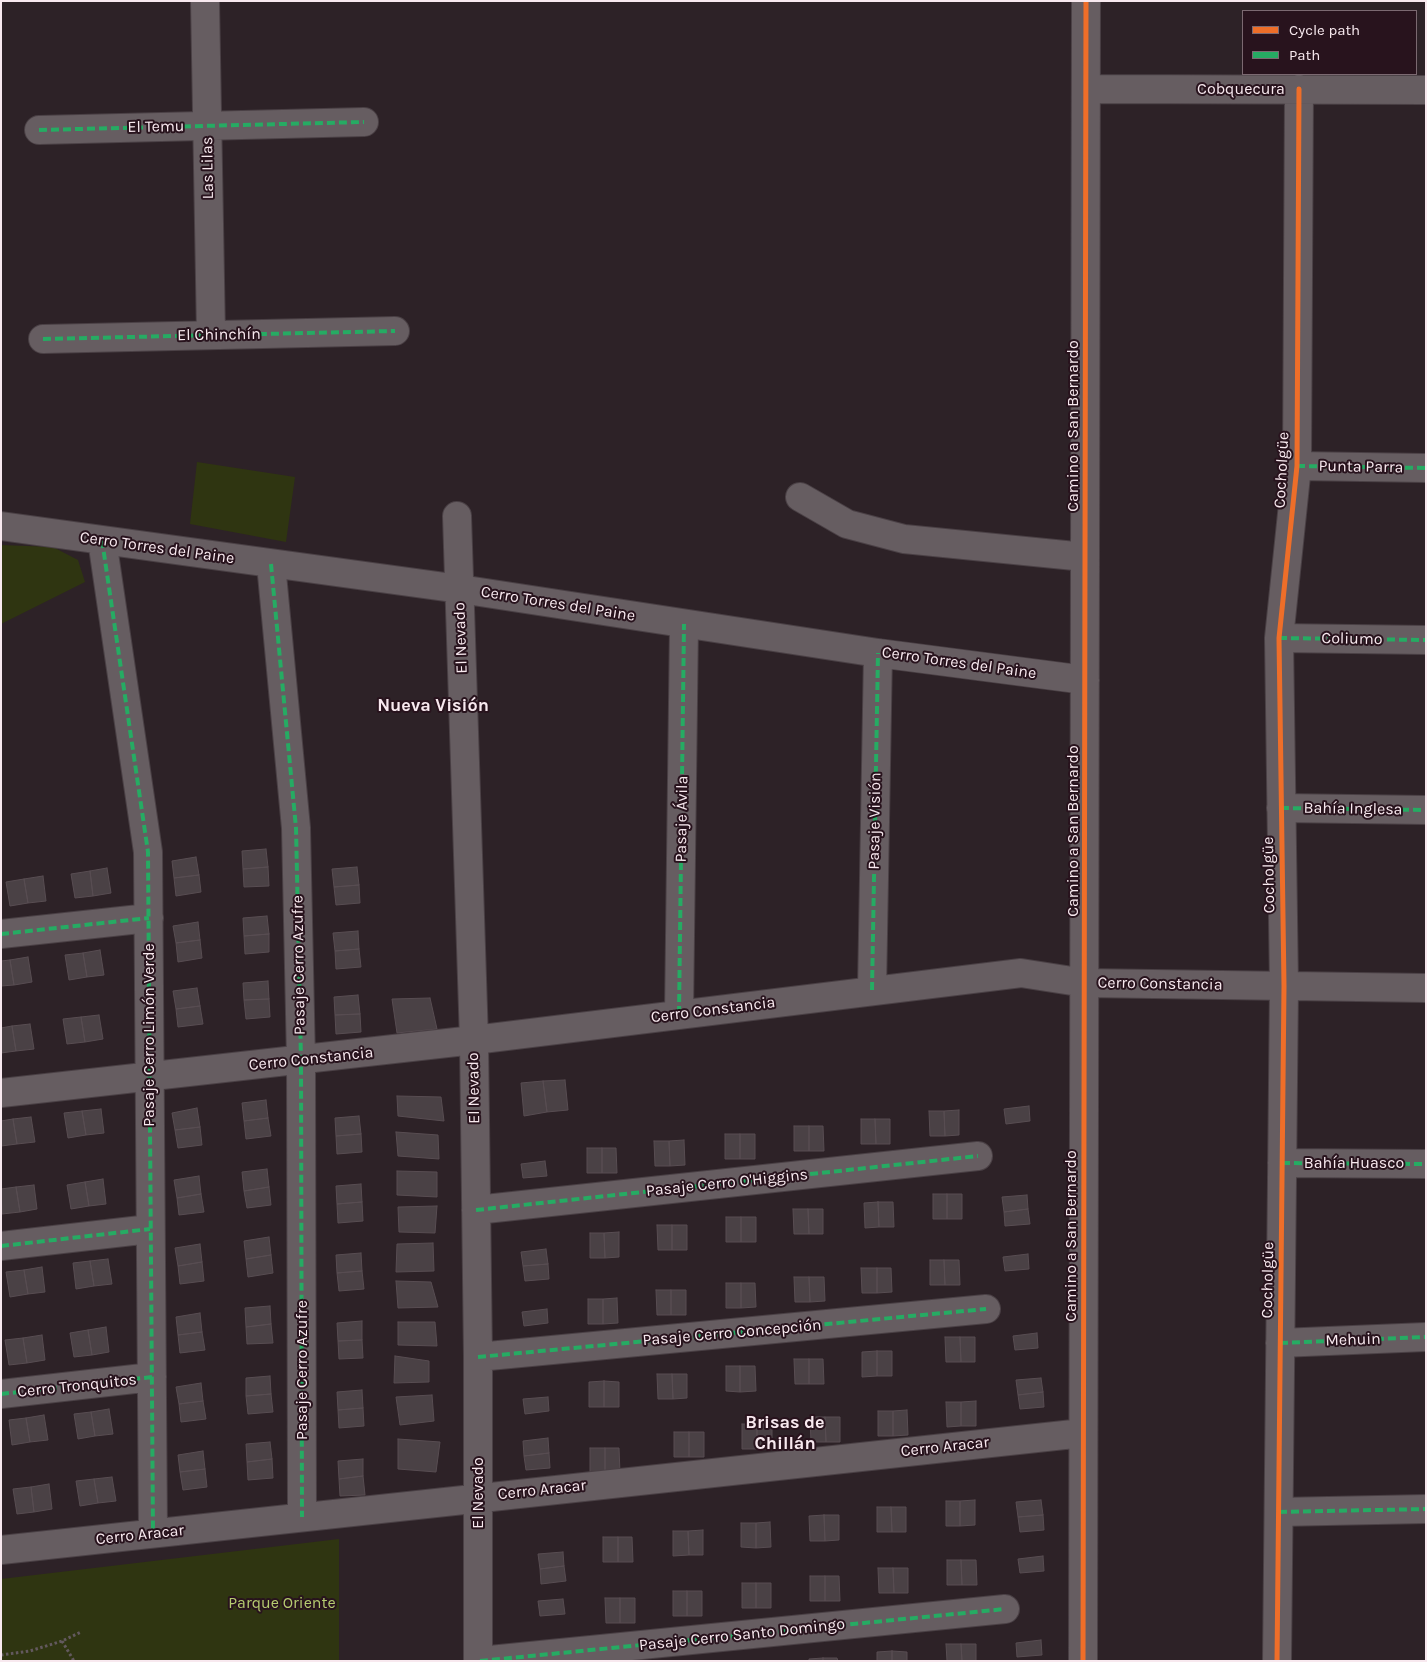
<!DOCTYPE html>
<meta charset="utf-8">
<style>
body{margin:0}
#map{position:relative;width:1427px;height:1662px;overflow:hidden;background:#2d2227;font-family:Karla,sans-serif}
canvas{display:block}
.frame{position:absolute;inset:0;border:2px solid #f8e9ef;pointer-events:none}
.legend{position:absolute;left:1242px;top:10px;width:175px;height:65px;box-sizing:border-box;background:#28131d;border:1px solid #7b6971;margin:0;padding:6px 9px;list-style:none;font-size:15px;color:#f8e9ef}
.legend li{display:flex;align-items:center;gap:10px;height:25px}
.legend b{width:25px;border:1px solid #7b6971}
</style>
<div id="map">
<canvas width="1427" height="1662"></canvas>
<div class="frame"></div>
<ul class="legend">
<li><b style="height:6px;background:#ee6e29"></b>Cycle path</li>
<li><b style="height:6px;background:#26ab63"></b>Path</li>
</ul>
</div>
<script>
const ctx = document.querySelector('canvas').getContext('2d');
ctx.lineJoin = 'round';
function fill(path, color) { ctx.fillStyle = color; ctx.fill(path, 'evenodd'); }
const poly = rows => new Path2D(rows.map(r => 'M' + r).join(''));
function stroke(path, color, width, dash) { ctx.strokeStyle = color; ctx.lineWidth = width; ctx.lineCap = dash ? 'butt' : 'round'; ctx.setLineDash(dash || []); ctx.stroke(path); }
function drawText(font, color, halo, rows, align = 'center') {
  ctx.font = font + ' Karla,sans-serif'; ctx.lineWidth = 4; ctx.setLineDash([]); ctx.textBaseline = 'middle'; ctx.strokeStyle = halo; ctx.fillStyle = color; for (const [text, x, y, turn = 0] of rows) {
    ctx.save(); ctx.translate(x, y); ctx.rotate((+turn || 0) * Math.PI / 180); ctx.textAlign = isNaN(turn) ? turn : align; if (halo) ctx.strokeText(text, 0, 0); ctx.fillText(text, 0, 0); ctx.restore();
  }
}
fill(poly([
 [197,462,295,477,286,542,190,524],
 [1,545,53,547,78,560,85,582,1,624],
 [339,1539,339,1661,1,1661,1,1579]
]), '#2f3511');
const building = poly([
 [266,849,268,867,243,869,242,851,266,849],
 [196,857,199,875,174,878,172,861,196,857],
 [268,867,269,886,244,887,243,869,268,867],
 [357,867,359,885,334,887,332,869,357,867],
 [107,868,111,893,93,896,90,871,107,868],
 [90,871,93,896,75,898,71,874,90,871],
 [199,875,201,892,176,896,174,878,199,875],
 [43,876,46,901,28,903,24,879,43,876],
 [24,879,28,903,10,906,6,882,24,879],
 [359,885,360,903,336,905,334,887,359,885],
 [267,916,269,934,244,936,243,918,267,916],
 [198,922,200,940,176,943,173,926,198,922],
 [358,931,359,949,335,951,333,933,358,931],
 [269,934,269,952,245,954,244,936,269,934],
 [200,940,202,958,178,962,176,943,200,940],
 [359,949,361,967,336,969,335,951,359,949],
 [100,950,104,975,87,977,83,953,100,950],
 [83,953,87,977,69,980,65,955,83,953],
 [28,957,32,982,14,985,10,960,28,957],
 [10,960,14,985,1,986,1,961,10,960],
 [268,981,269,999,244,1000,243,983,268,981],
 [197,988,200,1006,176,1009,173,991,197,988],
 [358,995,360,1014,335,1015,334,997,358,995],
 [430,998,437,1029,397,1033,392,999,430,998],
 [269,999,270,1017,246,1019,244,1000,269,999],
 [200,1006,203,1024,178,1027,176,1009,200,1006],
 [360,1014,361,1032,336,1034,335,1015,360,1014],
 [99,1015,103,1039,85,1042,81,1017,99,1015],
 [81,1017,85,1042,67,1044,63,1019,81,1017],
 [30,1024,34,1049,16,1051,12,1026,30,1024],
 [12,1026,16,1051,1,1053,1,1028,12,1026],
 [565,1080,568,1110,547,1112,543,1081,565,1080],
 [543,1081,547,1112,524,1116,521,1083,543,1081],
 [397,1096,441,1097,444,1121,398,1116,397,1096],
 [266,1100,268,1118,244,1121,242,1103,266,1100],
 [1029,1106,1030,1121,1006,1124,1004,1109,1029,1106],
 [197,1108,200,1127,175,1130,172,1113,197,1108],
 [101,1109,104,1133,86,1135,82,1111,101,1109],
 [959,1110,959,1135,945,1136,944,1111,959,1110],
 [82,1111,86,1135,68,1138,64,1113,82,1111],
 [929,1111,944,1111,945,1136,930,1136,929,1111],
 [359,1116,361,1134,336,1136,335,1118,359,1116],
 [31,1117,35,1142,17,1144,13,1119,31,1117],
 [268,1118,271,1136,246,1139,244,1121,268,1118],
 [13,1119,17,1144,1,1146,1,1121,13,1119],
 [861,1119,875,1119,876,1144,861,1144,861,1119],
 [875,1119,890,1119,890,1144,876,1144,875,1119],
 [794,1126,809,1126,809,1151,794,1151,794,1126],
 [809,1126,823,1126,824,1151,809,1151,809,1126],
 [200,1127,202,1145,178,1148,175,1130,200,1127],
 [396,1132,438,1135,439,1159,398,1156,396,1132],
 [361,1134,362,1152,337,1154,336,1136,361,1134],
 [725,1134,740,1134,740,1159,725,1159,725,1134],
 [740,1134,755,1134,755,1159,740,1159,740,1134],
 [684,1140,685,1165,670,1166,669,1141,684,1140],
 [654,1141,669,1141,670,1166,655,1166,654,1141],
 [587,1148,602,1148,602,1173,587,1173,587,1148],
 [602,1148,616,1148,617,1173,602,1173,602,1148],
 [545,1161,547,1176,523,1178,521,1164,545,1161],
 [267,1169,269,1187,244,1191,242,1172,267,1169],
 [397,1171,437,1172,437,1197,397,1195,397,1171],
 [199,1176,201,1194,177,1198,174,1180,199,1176],
 [103,1179,106,1204,89,1206,85,1182,103,1179],
 [85,1182,89,1206,71,1209,67,1185,85,1182],
 [361,1184,362,1202,337,1204,336,1186,361,1184],
 [34,1185,37,1209,20,1212,16,1187,34,1185],
 [16,1187,20,1212,2,1214,1,1189,16,1187],
 [269,1187,271,1205,247,1208,244,1191,269,1187],
 [201,1194,204,1212,179,1215,177,1198,201,1194],
 [933,1194,947,1194,947,1219,933,1219,933,1194],
 [947,1194,962,1194,962,1219,947,1219,947,1194],
 [1027,1195,1028,1209,1004,1212,1002,1197,1027,1195],
 [362,1202,363,1221,338,1223,337,1204,362,1202],
 [878,1202,893,1202,894,1227,879,1227,878,1202],
 [878,1202,879,1227,865,1228,864,1203,878,1202],
 [437,1206,435,1233,399,1232,398,1207,437,1206],
 [793,1209,808,1209,809,1234,794,1234,793,1209],
 [808,1209,823,1209,823,1234,809,1234,808,1209],
 [1028,1209,1030,1224,1005,1226,1004,1212,1028,1209],
 [726,1217,741,1217,741,1242,726,1242,726,1217],
 [741,1217,756,1217,756,1242,741,1242,741,1217],
 [657,1225,672,1225,672,1250,658,1250,657,1225],
 [672,1225,687,1225,687,1250,672,1250,672,1225],
 [619,1232,619,1257,605,1258,604,1233,619,1232],
 [590,1233,604,1233,605,1258,590,1258,590,1233],
 [269,1237,271,1255,246,1259,244,1241,269,1237],
 [433,1243,434,1271,396,1272,397,1244,433,1243],
 [200,1244,202,1262,178,1266,175,1248,200,1244],
 [546,1249,548,1264,523,1266,521,1252,546,1249],
 [361,1253,362,1271,337,1273,336,1255,361,1253],
 [1028,1254,1029,1269,1005,1271,1003,1257,1028,1254],
 [271,1255,273,1273,248,1277,246,1259,271,1255],
 [108,1259,112,1284,94,1286,90,1261,108,1259],
 [930,1260,944,1260,945,1285,930,1285,930,1260],
 [944,1260,959,1260,960,1285,945,1285,944,1260],
 [90,1261,94,1286,76,1289,73,1263,90,1261],
 [202,1262,204,1281,180,1284,178,1266,202,1262],
 [548,1264,549,1279,525,1281,523,1266,548,1264],
 [42,1267,45,1292,28,1294,24,1270,42,1267],
 [861,1268,877,1268,877,1293,862,1293,861,1268],
 [877,1268,891,1268,892,1292,877,1293,877,1268],
 [24,1270,28,1294,10,1297,6,1272,24,1270],
 [362,1271,364,1289,339,1291,337,1273,362,1271],
 [794,1277,809,1277,810,1302,795,1302,794,1277],
 [809,1277,824,1277,825,1301,810,1302,809,1277],
 [396,1281,431,1282,438,1307,398,1308,396,1281],
 [726,1283,741,1283,741,1308,726,1308,726,1283],
 [741,1283,755,1283,756,1307,741,1308,741,1283],
 [656,1290,671,1290,671,1315,657,1315,656,1290],
 [671,1290,686,1290,686,1315,671,1315,671,1290],
 [617,1298,618,1323,603,1324,603,1299,617,1298],
 [588,1299,603,1299,603,1324,588,1324,588,1299],
 [270,1306,271,1324,246,1327,245,1308,270,1306],
 [547,1309,548,1323,524,1326,522,1312,547,1309],
 [200,1313,202,1332,178,1335,176,1317,200,1313],
 [362,1321,362,1340,338,1341,337,1323,362,1321],
 [398,1322,435,1322,437,1346,398,1345,398,1322],
 [271,1324,273,1343,247,1344,246,1327,271,1324],
 [106,1327,109,1352,92,1355,88,1330,106,1327],
 [88,1330,92,1355,74,1357,70,1333,88,1330],
 [202,1332,205,1350,180,1353,178,1335,202,1332],
 [1037,1333,1038,1348,1015,1350,1013,1336,1037,1333],
 [42,1335,45,1360,27,1363,23,1338,42,1335],
 [945,1337,960,1337,961,1362,946,1362,945,1337],
 [960,1337,975,1337,975,1362,961,1362,960,1337],
 [23,1338,27,1363,9,1365,5,1340,23,1338],
 [362,1340,363,1358,339,1359,338,1341,362,1340],
 [877,1351,877,1376,862,1377,862,1352,877,1351],
 [877,1351,892,1351,892,1376,877,1376,877,1351],
 [395,1356,429,1361,429,1382,394,1383,395,1356],
 [794,1359,809,1359,809,1384,795,1384,794,1359],
 [809,1359,823,1359,824,1384,809,1384,809,1359],
 [726,1366,740,1366,740,1392,726,1391,726,1366],
 [740,1366,755,1366,756,1391,740,1392,740,1366],
 [657,1374,672,1374,673,1399,658,1399,657,1374],
 [672,1374,687,1374,687,1398,673,1399,672,1374],
 [270,1376,271,1394,246,1396,246,1378,270,1376],
 [1041,1378,1043,1392,1018,1395,1016,1380,1041,1378],
 [604,1381,604,1407,589,1407,589,1382,604,1381],
 [604,1381,619,1382,619,1407,604,1407,604,1381],
 [201,1383,203,1401,179,1404,176,1387,201,1383],
 [362,1390,363,1408,338,1410,337,1392,362,1390],
 [1043,1392,1044,1407,1020,1409,1018,1395,1043,1392],
 [271,1394,273,1412,248,1414,246,1396,271,1394],
 [432,1395,434,1421,400,1425,396,1397,432,1395],
 [548,1397,549,1411,525,1414,523,1399,548,1397],
 [203,1401,206,1419,181,1422,179,1404,203,1401],
 [976,1401,976,1426,961,1426,961,1402,976,1401],
 [946,1402,961,1402,961,1426,947,1427,946,1402],
 [363,1408,364,1426,339,1428,338,1410,363,1408],
 [109,1409,113,1434,95,1436,91,1412,109,1409],
 [907,1410,908,1435,893,1436,893,1411,907,1410],
 [878,1411,893,1411,893,1436,878,1436,878,1411],
 [91,1412,95,1436,78,1439,74,1414,91,1412],
 [44,1415,48,1440,30,1442,26,1418,44,1415],
 [810,1417,825,1417,826,1442,811,1442,810,1417],
 [825,1417,840,1417,840,1442,826,1442,825,1417],
 [26,1418,30,1442,12,1445,9,1420,26,1418],
 [742,1424,757,1424,757,1449,742,1449,742,1424],
 [757,1424,772,1424,772,1449,757,1449,757,1424],
 [674,1432,689,1432,689,1457,674,1457,674,1432],
 [689,1432,704,1432,704,1457,689,1457,689,1432],
 [548,1438,549,1453,524,1456,523,1441,548,1438],
 [398,1439,440,1442,436,1472,398,1469,398,1439],
 [270,1442,272,1459,247,1462,246,1444,270,1442],
 [590,1448,605,1448,605,1473,590,1473,590,1448],
 [605,1448,619,1448,620,1473,605,1473,605,1448],
 [203,1451,205,1469,180,1472,178,1455,203,1451],
 [549,1453,550,1468,526,1470,524,1456,549,1453],
 [272,1459,273,1478,248,1480,247,1462,272,1459],
 [363,1459,363,1476,339,1479,338,1461,363,1459],
 [205,1469,207,1487,183,1490,180,1472,205,1469],
 [363,1476,365,1495,340,1496,339,1479,363,1476],
 [112,1477,116,1501,98,1503,94,1479,112,1477],
 [94,1479,98,1503,80,1506,76,1481,94,1479],
 [49,1484,52,1509,34,1512,31,1487,49,1484],
 [31,1487,34,1512,17,1514,13,1489,31,1487],
 [975,1500,975,1525,960,1526,960,1501,975,1500],
 [1041,1500,1043,1515,1018,1517,1016,1502,1041,1500],
 [946,1501,960,1501,960,1526,946,1526,946,1501],
 [877,1507,891,1507,892,1532,877,1532,877,1507],
 [891,1507,906,1507,906,1532,892,1532,891,1507],
 [824,1515,839,1515,839,1540,825,1541,824,1515],
 [824,1515,825,1541,810,1541,809,1516,824,1515],
 [1043,1515,1044,1530,1020,1532,1018,1517,1043,1515],
 [770,1522,771,1547,756,1548,756,1523,770,1522],
 [741,1523,756,1523,756,1548,741,1547,741,1523],
 [703,1530,703,1555,689,1555,688,1531,703,1530],
 [673,1531,688,1531,689,1555,673,1556,673,1531],
 [603,1537,618,1537,618,1562,603,1562,603,1537],
 [618,1537,632,1537,633,1562,618,1562,618,1537],
 [563,1552,564,1566,540,1569,538,1554,563,1552],
 [1043,1556,1044,1571,1020,1573,1018,1559,1043,1556],
 [947,1560,961,1560,962,1585,947,1585,947,1560],
 [961,1560,976,1560,977,1585,962,1585,961,1560],
 [564,1566,566,1581,541,1584,540,1569,564,1566],
 [878,1568,893,1568,894,1593,879,1593,878,1568],
 [893,1568,908,1568,908,1593,894,1593,893,1568],
 [810,1576,825,1576,825,1601,810,1601,810,1576],
 [825,1576,839,1576,840,1601,825,1601,825,1576],
 [742,1583,756,1583,756,1608,742,1608,742,1583],
 [756,1583,771,1583,771,1608,756,1608,756,1583],
 [673,1591,687,1591,687,1616,673,1616,673,1591],
 [687,1591,702,1591,702,1616,687,1616,687,1591],
 [605,1598,620,1598,620,1623,606,1623,605,1598],
 [620,1598,635,1598,635,1623,620,1623,620,1598],
 [563,1599,565,1614,540,1616,538,1601,563,1599],
 [1041,1640,1042,1655,1017,1657,1016,1643,1041,1640],
 [946,1644,961,1644,962,1661,947,1661,946,1644],
 [961,1644,976,1644,976,1661,962,1661,961,1644],
 [892,1651,892,1661,877,1661,877,1652,892,1651],
 [892,1651,907,1652,907,1661,892,1661,892,1651],
 [823,1658,823,1661,809,1661,809,1659,823,1658],
 [823,1658,837,1658,838,1661,823,1661,823,1658]
]);
fill(building, '#4a4145');
stroke(building, '#584d52', 1);
const minor = poly([
 [205,1,211,335],
 [1086,89,1426,90],
 [39,130,364,122],
 [43,339,395,331],
 [1297,466,1426,468],
 [800,497,847,524,904,539,1085,557],
 [457,516,474,1040,478,1357,478,1661],
 [1,526,460,589,878,653,1085,680],
 [102,540,148,852,153,1533],
 [271,564,296,828,301,1060,302,1517],
 [1279,638,1426,640],
 [1281,808,1426,810],
 [1,934,149,918],
 [872,990,878,653],
 [679,1014,684,624],
 [1,1093,474,1040,1021,973,1085,983,1426,988],
 [1282,1163,1426,1164],
 [476,1210,978,1156],
 [1,1246,150,1229],
 [1280,1343,1426,1337],
 [478,1357,986,1309],
 [1,1394,152,1377],
 [1279,1512,1426,1509],
 [1,1550,1083,1433],
 [480,1661,1005,1609],
 [1083,1661,1086,1],
 [1277,1661,1284,986,1279,638,1297,466,1299,89]
]);
stroke(minor, '#4a4045', 30);
stroke(poly([
 [62,1641,74,1661],
 [1,1655,30,1651,62,1641,81,1632]
]), '#63595e', 3, [2.5, 2.5]);
stroke(minor, '#665d61', 28);
stroke(poly([
 [39,130,364,122],
 [43,339,395,331],
 [1297,466,1426,468],
 [102,540,148,852,153,1533],
 [271,564,296,828,301,1060,302,1517],
 [1279,638,1426,640],
 [1281,808,1426,810],
 [1,934,149,918],
 [872,990,878,653],
 [679,1014,684,624],
 [1282,1163,1426,1164],
 [476,1210,978,1156],
 [1,1246,150,1229],
 [1280,1343,1426,1337],
 [478,1357,986,1309],
 [1,1394,152,1377],
 [1279,1512,1426,1509],
 [480,1661,1005,1609]
]), '#26ab63', 4, [8, 4]);
stroke(poly([
 [1083,1661,1086,1],
 [1277,1661,1284,986,1279,638,1297,466,1299,89]
]), '#ee6e29', 5);
drawText('16px', '#f8e9ef', '#28131d', [
 ["Cobquecura",1241,89],
 ["El Temu",156,127,-1],
 ["Las Lilas",208,168,-91],
 ["El Chinchín",219,335,-1],
 ["Camino a San Bernardo",1073,426,-90],
 ["Punta Parra",1361,467,1],
 ["Cocholgüe",1282,470,-87],
 ["Cerro Torres del Paine",157,548,8],
 ["Cerro Torres del Paine",558,604,9],
 ["El Nevado",461,638,-92],
 ["Coliumo",1352,639,1],
 ["Cerro Torres del Paine",959,663,8],
 ["Bahía Inglesa",1353,809,1],
 ["Pasaje Ávila",682,819,-89],
 ["Pasaje Visión",875,821,-89],
 ["Camino a San Bernardo",1073,831,-90],
 ["Cocholgüe",1269,875,-91],
 ["Pasaje Cerro Azufre",299,965,-91],
 ["Cerro Constancia",1160,984,1],
 ["Cerro Constancia",713,1010,-7],
 ["Pasaje Cerro Limón Verde",149,1035,-90],
 ["Cerro Constancia",311,1059,-6],
 ["El Nevado",474,1088,-91],
 ["Bahía Huasco",1354,1163],
 ["Pasaje Cerro O'Higgins",727,1183,-6],
 ["Camino a San Bernardo",1071,1236,-90],
 ["Cocholgüe",1268,1280,-89],
 ["Pasaje Cerro Concepción",732,1333,-5],
 ["Mehuin",1353,1340,-2],
 ["Pasaje Cerro Azufre",302,1370,-90],
 ["Cerro Tronquitos",77,1386,-6],
 ["Cerro Aracar",945,1447,-6],
 ["Cerro Aracar",542,1490,-6],
 ["El Nevado",478,1493,-90],
 ["Cerro Aracar",140,1535,-6],
 ["Pasaje Cerro Santo Domingo",742,1635,-6]
]);
drawText('16px', '#b5cb6f', '#28131d', [
 ["Parque Oriente",282,1603]
]);
drawText('bold 18px', '#f8e9ef', '#28131d', [
 ["Nueva Visión",433,706],
 ["Brisas de",785,1423],
 ["Chillán",785,1444]
]);
</script>
